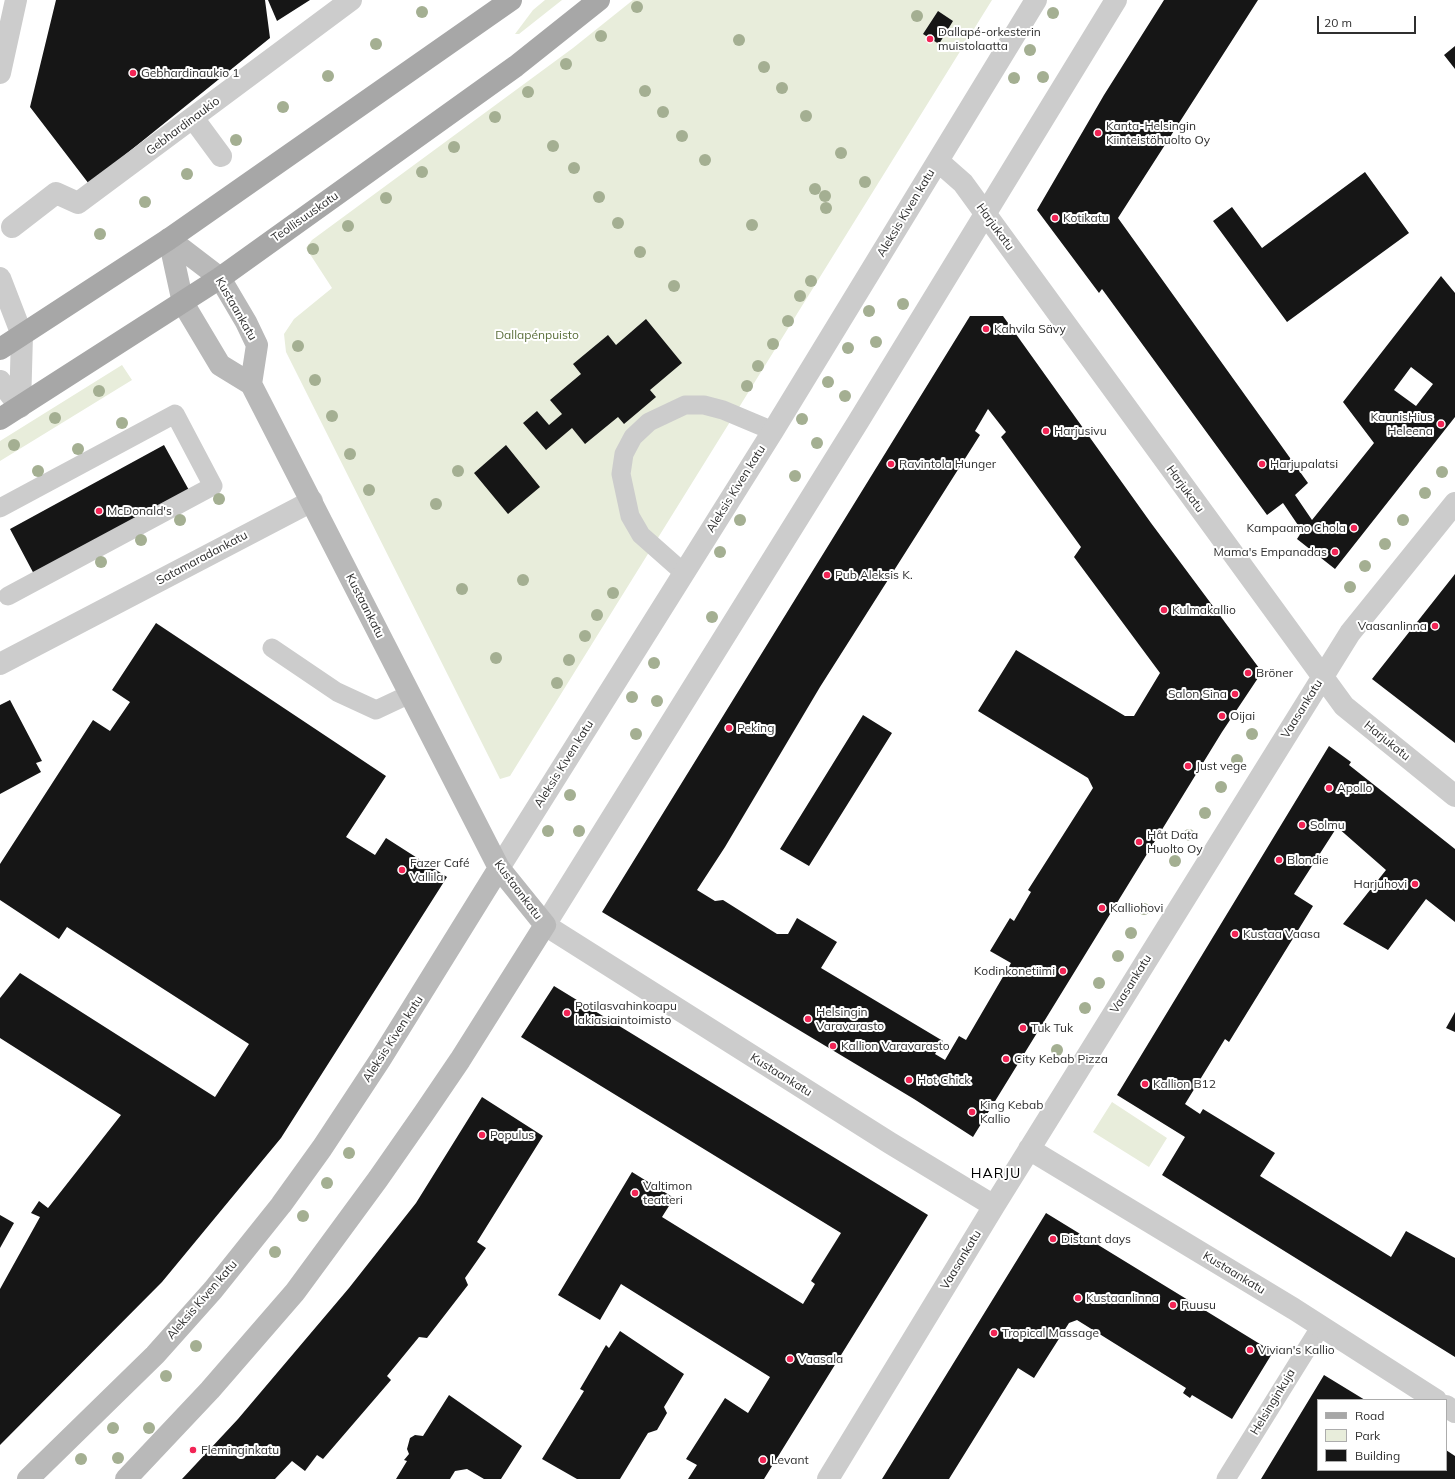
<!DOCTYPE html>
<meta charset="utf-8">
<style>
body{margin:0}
#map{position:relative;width:1455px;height:1479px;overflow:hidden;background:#fff;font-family:Mulish,sans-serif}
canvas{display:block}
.legend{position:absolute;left:1317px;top:1399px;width:130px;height:72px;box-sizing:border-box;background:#fff;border:1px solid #acacac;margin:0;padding:5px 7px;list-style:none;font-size:12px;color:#2f2f2f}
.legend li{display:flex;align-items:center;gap:8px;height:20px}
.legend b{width:20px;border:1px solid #acacac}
.scale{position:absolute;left:1317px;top:16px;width:99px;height:18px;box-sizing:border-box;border:2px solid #2f2f2f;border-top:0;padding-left:5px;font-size:12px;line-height:14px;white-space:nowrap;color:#2f2f2f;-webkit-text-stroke:3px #fff;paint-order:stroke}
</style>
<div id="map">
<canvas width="1455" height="1479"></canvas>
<ul class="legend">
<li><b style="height:5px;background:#a7a7a7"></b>Road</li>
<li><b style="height:11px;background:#e8eddb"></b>Park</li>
<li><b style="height:11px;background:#161616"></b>Building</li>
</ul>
<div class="scale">20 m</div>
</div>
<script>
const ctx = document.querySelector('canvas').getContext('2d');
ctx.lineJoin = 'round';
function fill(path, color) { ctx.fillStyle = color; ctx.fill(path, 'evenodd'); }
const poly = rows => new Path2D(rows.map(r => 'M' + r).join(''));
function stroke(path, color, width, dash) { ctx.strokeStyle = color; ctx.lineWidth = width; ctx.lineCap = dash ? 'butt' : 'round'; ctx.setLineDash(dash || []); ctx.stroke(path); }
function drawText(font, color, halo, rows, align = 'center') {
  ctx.font = font + ' Mulish,sans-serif'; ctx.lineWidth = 4; ctx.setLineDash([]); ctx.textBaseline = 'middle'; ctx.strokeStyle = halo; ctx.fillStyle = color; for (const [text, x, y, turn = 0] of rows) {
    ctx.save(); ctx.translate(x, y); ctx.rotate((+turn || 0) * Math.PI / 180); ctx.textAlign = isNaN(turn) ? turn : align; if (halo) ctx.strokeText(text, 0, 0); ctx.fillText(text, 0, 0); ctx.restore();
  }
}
fill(poly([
 [545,0,562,0,519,34,515,34,533,10],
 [633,0,992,0,510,776,500,779,286,352,284,334,294,319,332,288,306,248,312,240,573,48],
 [122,365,132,380,0,461,0,441],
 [1112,1102,1167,1138,1149,1167,1093,1132]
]), '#e8eddb');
fill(poly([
 [56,0,265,0,270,38,89,184,30,107],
 [268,0,310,0,277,21],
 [1164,0,1258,0,1118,218,1308,483,1295,495,1312,520,1374,443,1343,402,1441,276,1455,293,1455,417,1335,569,1297,539,1302,531,1283,503,1267,515,1102,289,1099,293,1037,210,1104,95],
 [1411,367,1433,384,1416,406,1394,390],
 [938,11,953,21,939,44,923,34],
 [1455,46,1455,69,1444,55],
 [1365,172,1409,233,1287,322,1213,221,1232,207,1262,248],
 [970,316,1003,316,1151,523,1262,672,1222,732,973,1137,914,1099,602,912],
 [988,409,1006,432,1001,437,1081,547,1074,557,1160,673,1134,716,1125,716,1016,650,978,711,1088,778,1093,788,1028,890,1031,892,1014,921,1010,918,990,951,1011,963,966,1040,959,1036,945,1060,935,1054,943,1041,821,968,837,942,797,918,788,934,777,934,723,900,715,901,697,890,725,847,820,687,980,435,975,431],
 [646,319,682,363,650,390,656,397,624,424,618,417,585,444,572,428,546,450,523,423,537,411,549,425,562,414,550,400,581,374,573,364,608,335,616,345],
 [164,445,190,492,35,576,10,529],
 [506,445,540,487,508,514,474,473],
 [1455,574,1455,743,1372,679],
 [156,623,386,776,346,837,375,855,386,838,447,877,281,1138,162,1282,0,1445,0,1289,40,1217,31,1213,39,1201,48,1208,121,1115,0,1038,0,998,20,973,215,1097,249,1044,67,927,59,939,0,900,0,864,93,720,110,731,130,702,112,690],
 [10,700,42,761,36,763,41,772,0,794,0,705],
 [863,715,892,733,809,866,780,849],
 [1329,746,1351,762,1349,765,1455,849,1455,922,1426,899,1388,950,1343,924,1386,870,1337,827,1294,894,1313,906,1229,1042,1225,1039,1185,1104,1200,1114,1203,1109,1275,1153,1260,1176,1391,1257,1406,1231,1455,1258,1455,1357,1162,1175,1185,1137,1117,1095],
 [554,986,928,1215,764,1479,688,1479,697,1465,686,1459,725,1398,748,1413,770,1377,621,1284,600,1320,558,1295,632,1172,674,1198,662,1217,803,1304,815,1284,811,1281,841,1233,521,1037],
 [1455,1012,1455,1032,1446,1028],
 [482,1097,543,1136,477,1242,486,1248,465,1278,468,1285,427,1338,419,1337,387,1376,391,1380,323,1459,317,1455,305,1471,292,1461,275,1479,182,1479,238,1419,349,1288,416,1203],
 [1046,1213,1273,1352,1232,1419,1192,1395,1190,1398,1183,1393,1186,1388,1077,1320,1069,1323,1034,1378,1018,1368,949,1479,882,1479],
 [0,1215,14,1223,0,1248],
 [620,1331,684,1374,664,1407,667,1413,657,1430,648,1433,620,1479,577,1479,542,1459,584,1391,580,1389,606,1345,609,1348],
 [1324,1375,1365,1400,1318,1400,1318,1470,1446,1470,1446,1450,1455,1456,1455,1479,1261,1479],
 [449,1395,522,1446,501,1479,484,1479,467,1469,455,1471,450,1479,396,1479,407,1461,404,1460,409,1454,407,1449,410,1438,415,1435,423,1436]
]), '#161616');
stroke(poly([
 [0,508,175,414,213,486,8,596],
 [684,573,641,535,630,516,621,474,624,454,633,437,649,422,685,405,704,405,723,410,773,431],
 [272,648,337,692,376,710,410,694],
 [1226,1479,1321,1326]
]), '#ccc', 19);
stroke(poly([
 [0,73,16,0],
 [193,118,221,156],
 [938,161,963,183,1344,706,1455,796],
 [12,227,56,193,78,203,351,0],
 [0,278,22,335,20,407],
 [0,381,20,407],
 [0,664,312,501],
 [499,868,773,431,1036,0],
 [1029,1149,1294,1309,1436,1400],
 [994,1206,890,1143,545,925,858,422,1116,0],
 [1446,1406,1455,1412],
 [828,1479,994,1206,1350,633,1455,503]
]), '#ccc', 22);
stroke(poly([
 [169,239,220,278,246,322,257,345,251,384],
 [28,1479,155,1355,213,1290,281,1205,322,1148,380,1060,499,868],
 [126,1479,210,1390,295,1292,378,1179,424,1113,460,1060,545,925,499,868,251,384,220,365,183,303,169,239]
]), '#b9b9b9', 22);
stroke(poly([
 [0,349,169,239,511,0],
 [0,419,220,278,516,66,599,0]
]), '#a7a7a7', 22);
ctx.fillStyle = '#a4af92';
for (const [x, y] of [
 [637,7],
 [422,12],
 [1053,13],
 [917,16],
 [601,36],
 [739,40],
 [376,44],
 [1030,50],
 [566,64],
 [764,67],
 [328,76],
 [1043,77],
 [1014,78],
 [782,88],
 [645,91],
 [528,92],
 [283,107],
 [663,112],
 [806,116],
 [495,117],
 [682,136],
 [236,140],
 [553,146],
 [454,147],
 [841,153],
 [705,160],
 [574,168],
 [422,172],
 [187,174],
 [865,182],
 [815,189],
 [825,196],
 [599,197],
 [386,198],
 [145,202],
 [826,208],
 [618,223],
 [752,225],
 [348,226],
 [100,234],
 [313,249],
 [640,252],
 [811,281],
 [674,286],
 [800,296],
 [903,304],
 [869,311],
 [788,321],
 [876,342],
 [773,344],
 [298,346],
 [848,348],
 [758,366],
 [315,380],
 [828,382],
 [747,386],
 [99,391],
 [845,396],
 [332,416],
 [55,418],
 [802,419],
 [122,423],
 [817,443],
 [14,445],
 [78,449],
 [350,454],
 [38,471],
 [458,471],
 [1442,472],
 [795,476],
 [369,490],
 [1425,493],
 [219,499],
 [436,504],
 [180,520],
 [740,520],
 [1403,520],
 [141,540],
 [1385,544],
 [720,552],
 [101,562],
 [1365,566],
 [523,580],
 [1350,587],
 [462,589],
 [613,593],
 [597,615],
 [712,617],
 [585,636],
 [496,658],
 [569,660],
 [654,663],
 [557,683],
 [632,697],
 [657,701],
 [636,734],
 [1252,734],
 [1237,760],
 [1221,787],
 [570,795],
 [1205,813],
 [548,831],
 [579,831],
 [1189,835],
 [1175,861],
 [1144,909],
 [1131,933],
 [1118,956],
 [1099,983],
 [1085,1008],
 [1057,1050],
 [349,1153],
 [327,1183],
 [303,1216],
 [275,1252],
 [196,1346],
 [166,1376],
 [113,1428],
 [149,1428],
 [118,1458],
 [81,1459]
]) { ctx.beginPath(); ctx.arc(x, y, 6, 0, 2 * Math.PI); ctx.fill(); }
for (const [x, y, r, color] of [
 [930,39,4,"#f22455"],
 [133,73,4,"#f22455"],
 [1098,133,4,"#f22455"],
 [1055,218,4,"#f22455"],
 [986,329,4,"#f22455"],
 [1441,424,4,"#f22455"],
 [1046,431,4,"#f22455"],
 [891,464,4,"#f22455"],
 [1262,464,4,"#f22455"],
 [99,511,4,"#f22455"],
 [1354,528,4,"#f22455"],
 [1335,552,4,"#f22455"],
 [827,575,4,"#f22455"],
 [1164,610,4,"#f22455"],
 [1435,626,4,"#f22455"],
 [1248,673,4,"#f22455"],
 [1235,694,4,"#f22455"],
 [1222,716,4,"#f22455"],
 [729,728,4,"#f22455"],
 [1188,766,4,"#f22455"],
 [1329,788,4,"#f22455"],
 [1302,825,4,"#f22455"],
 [1139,842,4,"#f22455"],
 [1279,860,4,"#f22455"],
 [402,870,4,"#f22455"],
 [1415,884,4,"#f22455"],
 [1102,908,4,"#f22455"],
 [1235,934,4,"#f22455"],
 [1063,971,4,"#f22455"],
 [567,1013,4,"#f22455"],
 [808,1019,4,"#f22455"],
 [1023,1028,4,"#f22455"],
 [833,1046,4,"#f22455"],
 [1006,1059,4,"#f22455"],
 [909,1080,4,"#f22455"],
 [1145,1084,4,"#f22455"],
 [972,1112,4,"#f22455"],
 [482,1135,4,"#f22455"],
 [635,1193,4,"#f22455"],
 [1053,1239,4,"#f22455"],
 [1078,1298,4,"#f22455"],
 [1173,1305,4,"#f22455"],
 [994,1333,4,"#f22455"],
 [1250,1350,4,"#f22455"],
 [790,1359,4,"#f22455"],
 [193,1450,4,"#f22455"],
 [763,1460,4,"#f22455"]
]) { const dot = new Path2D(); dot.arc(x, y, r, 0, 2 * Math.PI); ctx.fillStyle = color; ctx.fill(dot); stroke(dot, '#fff', 1.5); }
drawText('12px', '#2f2f2f', '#fff', [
 ["Dallapé-orkesterin",938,32],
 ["muistolaatta",938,46],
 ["Gebhardinaukio 1",141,73],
 ["Kanta-Helsingin",1106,126],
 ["Kiinteistöhuolto Oy",1106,140],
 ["Kotikatu",1063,218],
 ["Kahvila Sävy",994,329],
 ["KaunisHius",1433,417,"right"],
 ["Heleena",1433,431,"right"],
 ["Harjusivu",1054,431],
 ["Ravintola Hunger",899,464],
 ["Harjupalatsi",1270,464],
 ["McDonald's",107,511],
 ["Kampaamo Chola",1346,528,"right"],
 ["Mama's Empanadas",1327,552,"right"],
 ["Pub Aleksis K.",835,575],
 ["Kulmakallio",1172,610],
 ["Vaasanlinna",1427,626,"right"],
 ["Bröner",1256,673],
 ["Salon Sina",1227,694,"right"],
 ["Oijai",1230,716],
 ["Peking",737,728],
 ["Just vege",1196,766],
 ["Apollo",1337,788],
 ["Solmu",1310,825],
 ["Håt Data",1147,835],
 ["Huolto Oy",1147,849],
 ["Blondie",1287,860],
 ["Fazer Café",410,863],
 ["Vallila",410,877],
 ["Harjuhovi",1407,884,"right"],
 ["Kalliohovi",1110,908],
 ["Kustaa Vaasa",1243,934],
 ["Kodinkonetiimi",1055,971,"right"],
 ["Potilasvahinkoapu",575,1006],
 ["lakiasiaintoimisto",575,1020],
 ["Helsingin",816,1012],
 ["Varavarasto",816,1026],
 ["Tuk Tuk",1031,1028],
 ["Kallion Varavarasto",841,1046],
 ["City Kebab Pizza",1014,1059],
 ["Hot Chick",917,1080],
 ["Kallion B12",1153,1084],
 ["King Kebab",980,1105],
 ["Kallio",980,1119],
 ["Populus",490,1135],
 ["Valtimon",643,1186],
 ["teatteri",643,1200],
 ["Distant days",1061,1239],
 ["Kustaanlinna",1086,1298],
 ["Ruusu",1181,1305],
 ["Tropical Massage",1002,1333],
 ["Vivian's Kallio",1258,1350],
 ["Vaasala",798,1359],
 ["Fleminginkatu",201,1450],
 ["Levant",771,1460]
], 'left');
drawText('12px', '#2f2f2f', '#fff', [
 ["Gebhardinaukio",183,126,-37],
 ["Aleksis Kiven katu",906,213,-59],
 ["Teollisuuskatu",305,217,-35],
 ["Harjukatu",995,227,54],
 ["Kustaankatu",236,309,60],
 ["Aleksis Kiven katu",736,489,-58],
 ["Harjukatu",1185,489,54],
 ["Satamaradankatu",202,558,-28],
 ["Kustaankatu",365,606,63],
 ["Vaasankatu",1302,709,-58],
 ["Harjukatu",1387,741,39],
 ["Aleksis Kiven katu",564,764,-58],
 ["Kustaankatu",518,890,53],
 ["Vaasankatu",1131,984,-58],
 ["Aleksis Kiven katu",393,1039,-57],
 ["Kustaankatu",781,1075,32],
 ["Vaasankatu",961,1260,-59],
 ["Kustaankatu",1234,1273,31],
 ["Aleksis Kiven katu",202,1300,-49],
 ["Helsinginkuja",1273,1402,-59]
]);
drawText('12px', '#5a6e39', '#fff', [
 ["Dallapénpuisto",537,335]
]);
ctx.letterSpacing = '1px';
drawText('14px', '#000', '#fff', [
 ["HARJU",996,1174]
]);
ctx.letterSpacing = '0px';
</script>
